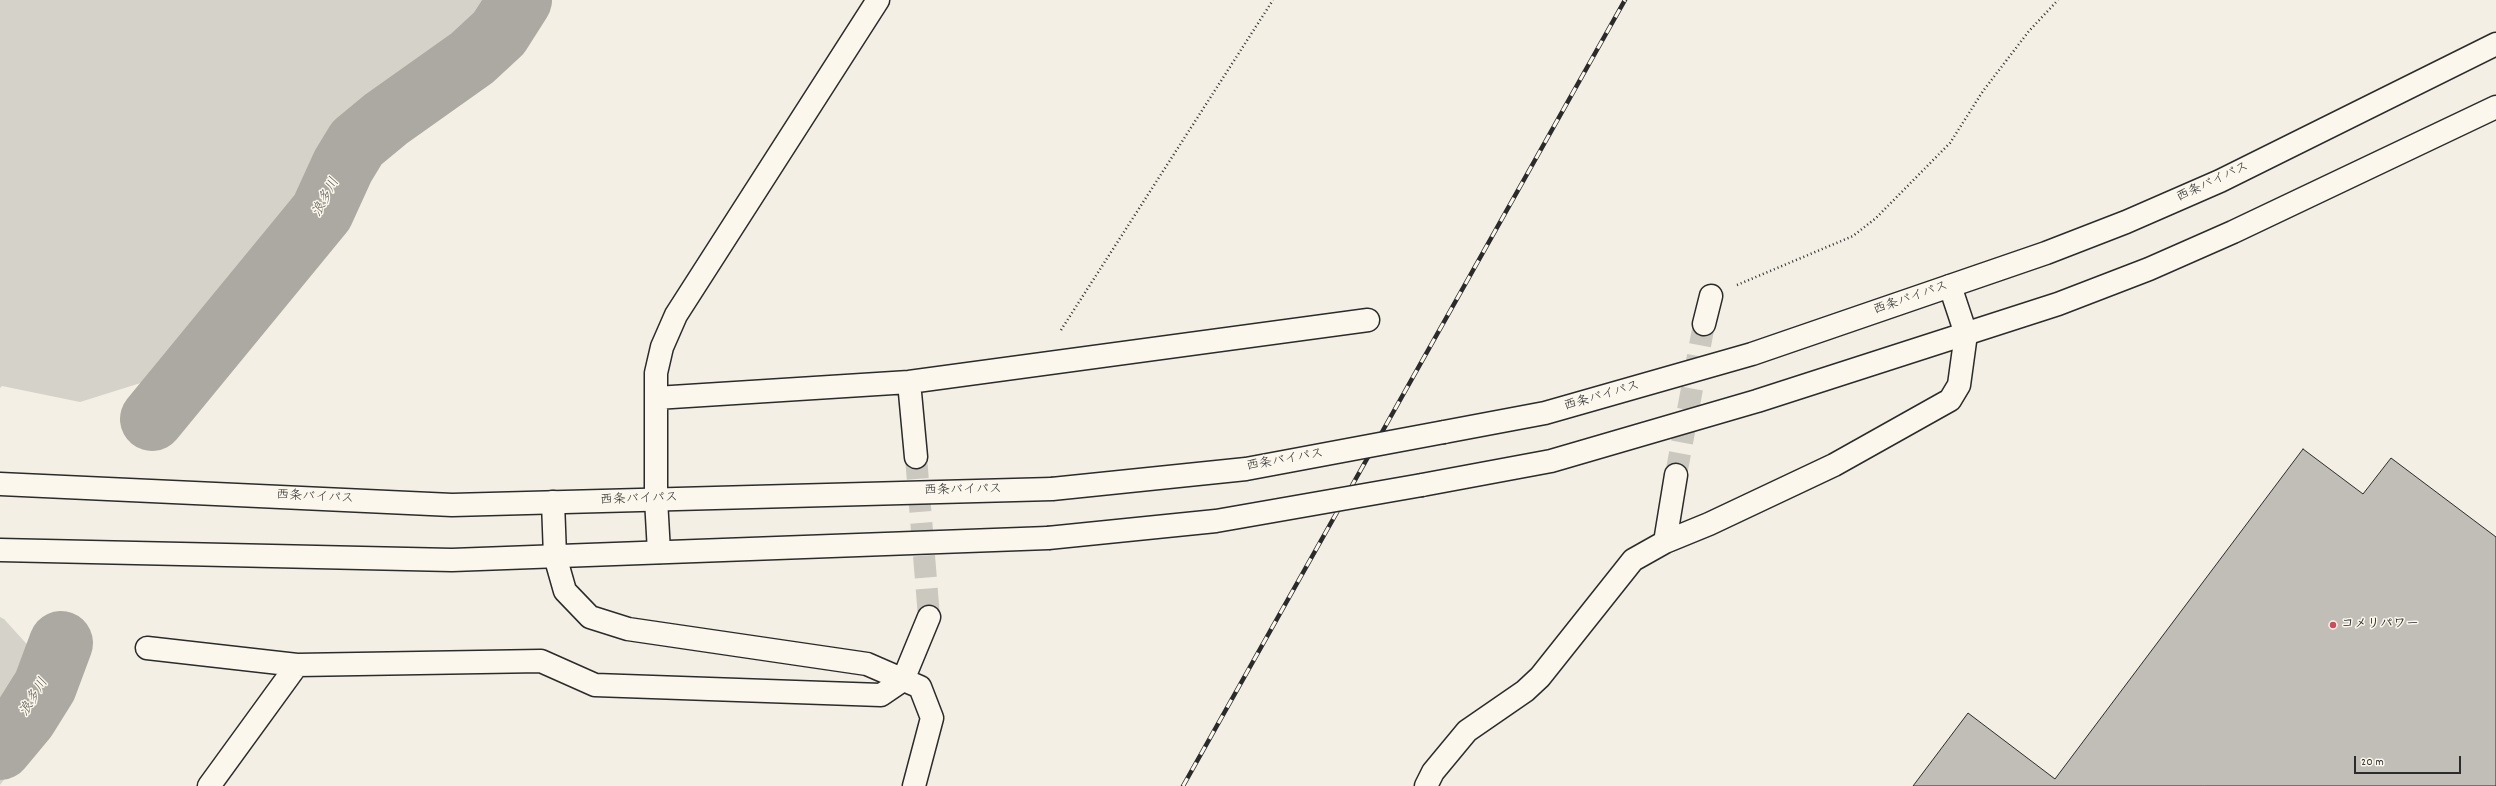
<!DOCTYPE html>
<meta charset="utf-8">
<style>
body{margin:0}
#map{position:relative;width:2496px;height:786px;overflow:hidden;background:#f3efe4;font-family:Dekko,sans-serif}
canvas{display:block}
.scale{position:absolute;left:2354px;top:756px;width:107px;height:18px;box-sizing:border-box;border:2px solid #2b2b2b;border-top:0;padding-left:5px;font-size:12px;line-height:14px;white-space:nowrap;color:#2b2b2b;-webkit-text-stroke:3px #fbf7ec;paint-order:stroke}
</style>
<div id="map">
<canvas width="2496" height="786"></canvas>
<div class="scale">20 m</div>
</div>
<script>
const ctx = document.querySelector('canvas').getContext('2d');
ctx.lineJoin = 'round';
function fill(path, color) { ctx.fillStyle = color; ctx.fill(path, 'evenodd'); }
const poly = rows => new Path2D(rows.map(r => 'M' + r).join(''));
function stroke(path, color, width, dash) { ctx.strokeStyle = color; ctx.lineWidth = width; ctx.lineCap = dash ? 'butt' : 'round'; ctx.setLineDash(dash || []); ctx.stroke(path); }
function drawText(font, color, halo, rows, align = 'center') {
  ctx.font = font + ' Dekko,"Klee One",sans-serif'; ctx.lineWidth = 3; ctx.setLineDash([]); ctx.textBaseline = 'middle'; ctx.strokeStyle = halo; ctx.fillStyle = color; for (const [text, x, y, turn = 0] of rows) {
    ctx.save(); ctx.translate(x, y); ctx.rotate((+turn || 0) * Math.PI / 180); ctx.textAlign = isNaN(turn) ? turn : align; if (halo) ctx.strokeText(text, 0, 0); ctx.fillText(text, 0, 0); ctx.restore();
  }
}
fill(poly([
 [0,0,503,0,498,13,461,54,396,92,346,134,311,203,214,325,178,365,147,381,80,402,2,386,0,388],
 [0,617,4,619,33,651,53,699,39,734,0,785]
]), '#d5d2c9');
stroke(poly([
 [152,419,322,212,343,166,357,143,386,119,472,58,499,33,520,0],
 [0,748,25,718,45,686,61,643]
]), '#aca9a2', 64);
const building = poly([
 [2303,449,2363,494,2391,458,2496,537,2496,786,1913,786,1968,713,2055,779,2303,449]
]);
fill(building, '#c0beb6');
stroke(building, '#2b2b2b', 1);
stroke(poly([
 [916,457,929,617],
 [1676,475,1704,324]
]), '#cbc8bf', 22, [22, 11]);
const street = poly([
 [1704,324,1711,296],
 [909,382,916,457],
 [656,398,909,382,1368,320],
 [1676,475,1665,542,1709,524,1834,465,1950,400,1959,385,1966,334,1950,286],
 [553,502,555,556,565,591,590,617,628,629,867,664,920,687,932,718,914,786],
 [659,552,656,499,656,373,662,347,676,315,878,0],
 [147,648,297,665,541,661,595,685,881,695,903,680,929,617],
 [209,786,297,665],
 [1426,786,1433,772,1467,731,1525,691,1540,677,1633,560,1665,542]
]);
const highway = poly([
 [1444,432,1545,413,1752,354,2046,253,2126,222,2220,181,2496,44],
 [0,484,452,505,1052,489],
 [1422,485,1551,461,1757,401,2058,304,2149,269,2233,232,2496,107],
 [0,550,452,560,1048,538]
]);
stroke(street, '#2b2b2b', 25);
stroke(highway, '#2b2b2b', 25);
stroke(poly([
 [1737,285,1853,236,1876,218,1950,143,1983,91,2029,31,2058,0],
 [1061,330,1273,0]
]), '#2b2b2b', 2.5, [1, 3]);
stroke(street, '#fbf7ec', 22);
stroke(highway, '#fbf7ec', 22);
const rail = poly([
 [1183,786,1625,0]
]);
stroke(rail, '#2b2b2b', 4.5);
stroke(rail, '#fbf7ec', 3, [9]);
const highwayBridge = poly([
 [1052,489,1246,469,1444,432],
 [1048,538,1216,521,1422,485]
]);
stroke(highwayBridge, '#2b2b2b', 25, []);
stroke(highwayBridge, '#fbf7ec', 22);
for (const [x, y, r, color] of [
 [2333,625,4,"#d1495b"]
]) { const dot = new Path2D(); dot.arc(x, y, r, 0, 2 * Math.PI); ctx.fillStyle = color; ctx.fill(dot); stroke(dot, '#fbf7ec', 1.5); }
drawText('13px', '#2b2b2b', '#fbf7ec', [
 ["西条バイパス",2213,183,-25],
 ["西条バイパス",1911,299,-19],
 ["西条バイパス",1602,397,-16],
 ["西条バイパス",1285,461,-10],
 ["西条バイパス",963,491,-1],
 ["西条バイパス",315,498,3],
 ["西条バイパス",639,500,-2]
]);
drawText('bold 13px', '#2b2b2b', '#fbf7ec', [
 ["コメリパワー",2341,625]
], 'left');
drawText('italic 14px', '#585755', '#fbf7ec', [
 ["浪多川",327,198,-62],
 ["浪多川",35,698,-59]
]);
</script>
